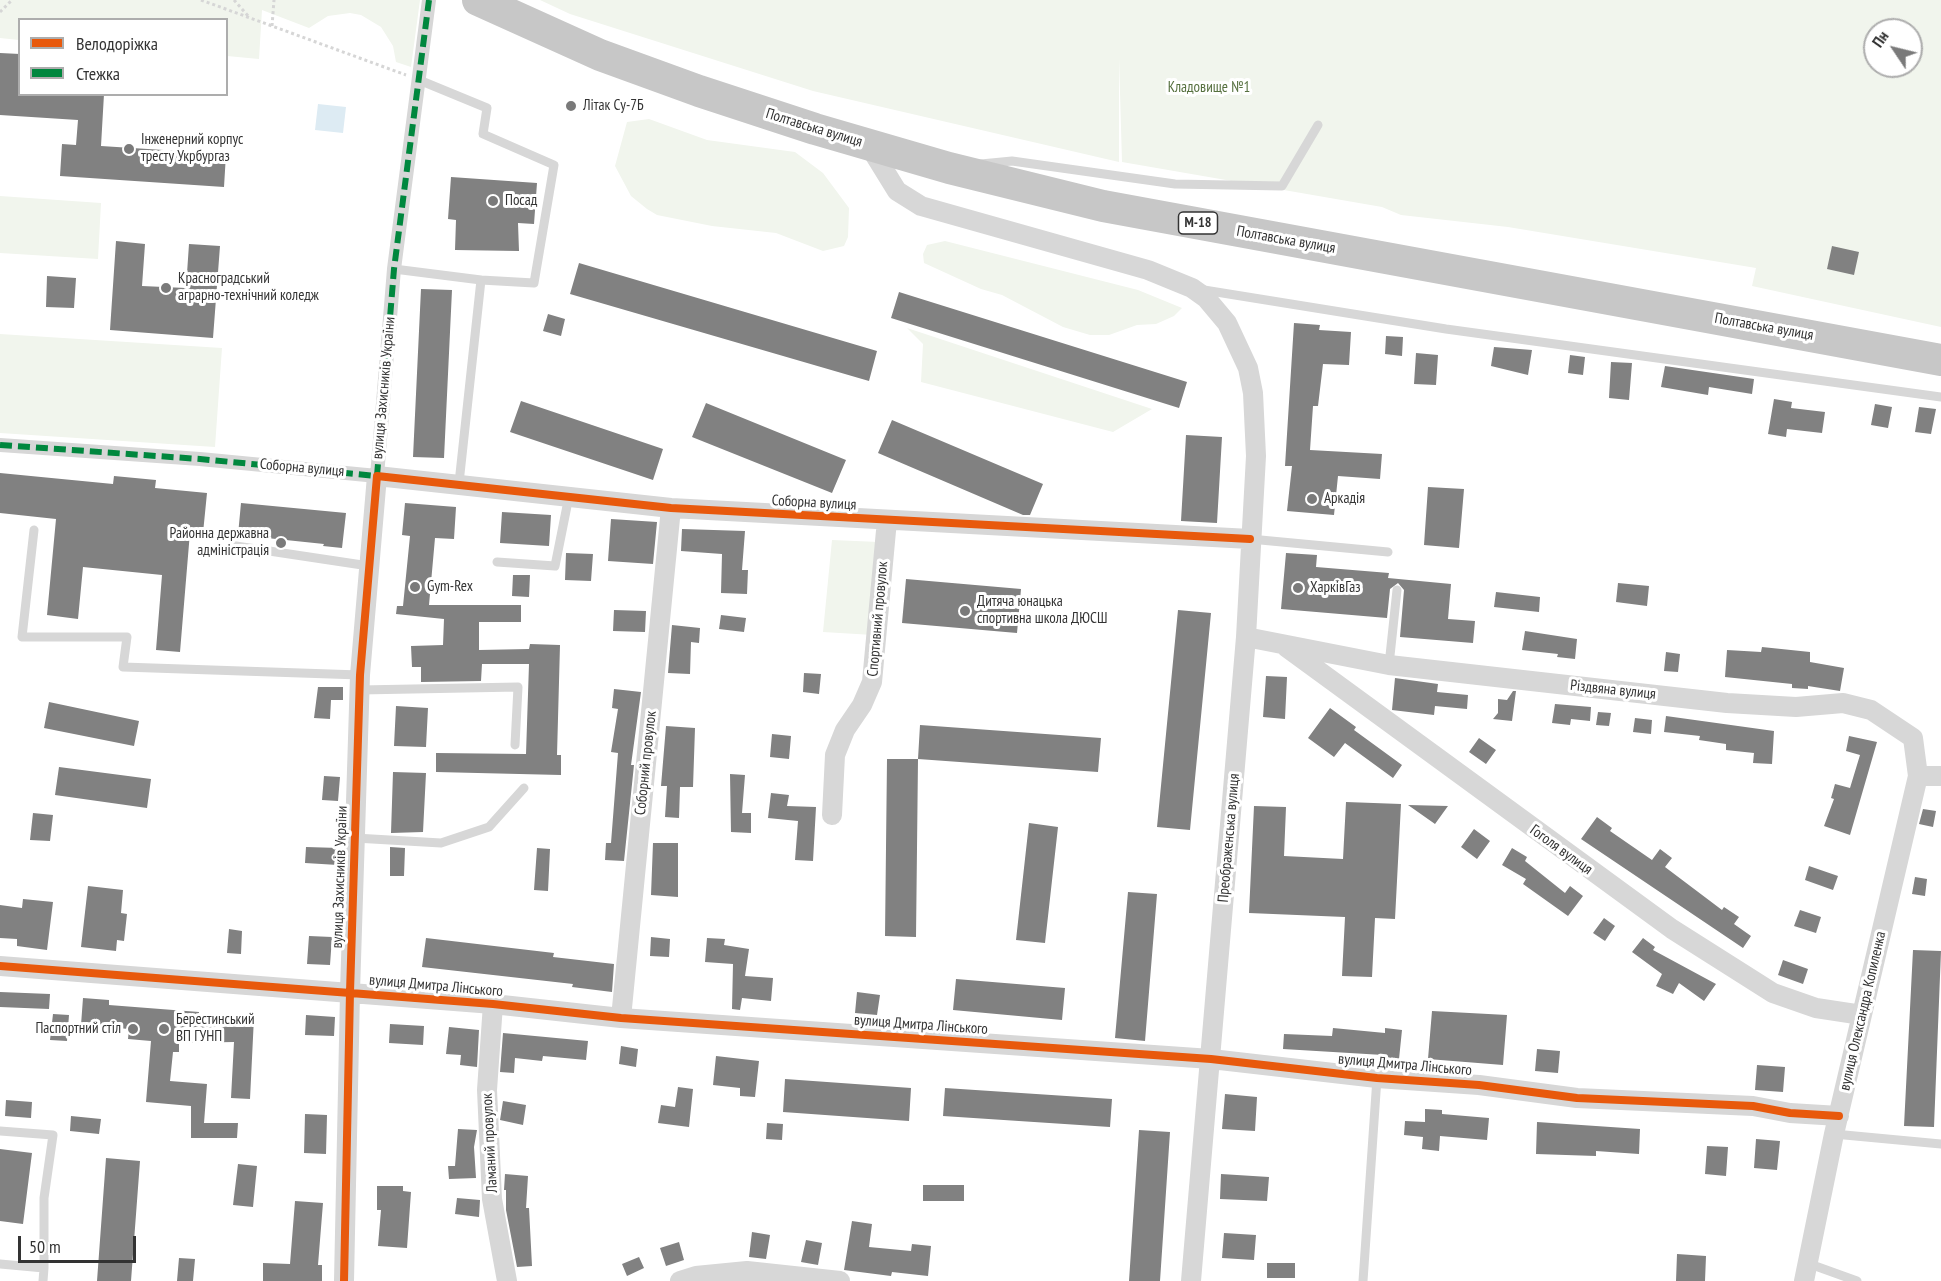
<!DOCTYPE html>
<meta charset="utf-8">
<style>
body{margin:0}
#map{position:relative;width:1941px;height:1281px;overflow:hidden;background:#fff;font-family:"PT Sans Narrow",sans-serif}
canvas{display:block}
.legend{position:absolute;left:18px;top:18px;width:210px;height:78px;box-sizing:border-box;background:#fff;border:2px solid #adadad;margin:0;padding:8px 10px;list-style:none;font-size:18px;color:#333}
.legend li{display:flex;align-items:center;gap:12px;height:30px}
.legend b{width:30px;border:2px solid #adadad}
.north{position:absolute;left:1863px;top:18px;width:60px;height:60px;box-sizing:border-box;background:#fff;border:2px solid #adadad;border-radius:50%;rotate:305deg;font-size:16px;font-weight:700;line-height:24px;text-align:center;color:#333}
.north::after{content:'';display:block;margin:auto;width:21px;height:27px;background:#7a7a7a;clip-path:polygon(50% 0,100% 100%,50% 72%,0 100%)}
.scale{position:absolute;left:18px;top:1236px;width:118px;height:27px;box-sizing:border-box;border:3px solid #333;border-top:0;padding-left:8px;font-size:18px;line-height:21px;white-space:nowrap;color:#333;-webkit-text-stroke:4px #fff;paint-order:stroke}
</style>
<div id="map">
<canvas width="1941" height="1281"></canvas>
<ul class="legend">
<li><b style="height:8px;background:#e8590c"></b>Велодоріжка</li>
<li><b style="height:8px;background:#00873e"></b>Стежка</li>
</ul>
<div class="north">Пн</div>
<div class="scale">50 m</div>
</div>
<script>
const ctx = document.querySelector('canvas').getContext('2d');
ctx.lineJoin = 'round';
function fill(path, color) { ctx.fillStyle = color; ctx.fill(path, 'evenodd'); }
const poly = rows => new Path2D(rows.map(r => 'M' + r).join(''));
function stroke(path, color, width, dash) { ctx.strokeStyle = color; ctx.lineWidth = width; ctx.lineCap = dash ? 'butt' : 'round'; ctx.setLineDash(dash || []); ctx.stroke(path); }
function drawText(font, color, halo, rows, align = 'center') {
  ctx.font = font + ' "PT Sans Narrow",sans-serif'; ctx.lineWidth = 6; ctx.setLineDash([]); ctx.textBaseline = 'middle'; ctx.strokeStyle = halo; ctx.fillStyle = color; for (const [text, x, y, turn = 0] of rows) {
    ctx.save(); ctx.translate(x, y); ctx.rotate((+turn || 0) * Math.PI / 180); ctx.textAlign = isNaN(turn) ? turn : align; if (halo) ctx.strokeText(text, 0, 0); ctx.fillText(text, 0, 0); ctx.restore();
  }
}
fill(poly([
 [0,0,420,0,411,67,396,62,393,46,381,27,361,15,350,13,328,16,309,28,262,10,259,59,227,56,226,20,20,20,19,40,0,38],
 [540,0,1941,0,1941,327,1752,286,1756,268,1508,227,1401,215,1382,207,1122,162,1119,58,1119,162,813,91,570,14],
 [1875,30,1911,30,1911,66,1875,66],
 [649,119,707,140,795,152,823,173,849,208,848,237,844,246,823,251,776,233,712,226,657,215,647,209,631,196,615,166,627,122],
 [0,196,101,203,98,259,0,253],
 [945,241,1138,290,1182,308,1174,316,1156,324,1137,325,1109,335,1090,335,1063,327,1002,295,981,289,924,263,923,254,927,245],
 [907,328,1152,409,1113,432,921,382,923,344],
 [0,334,222,348,215,447,0,433],
 [832,540,879,542,873,635,823,632]
]), '#f1f5ed');
fill(poly([
 [318,104,346,107,343,133,315,130]
]), '#ddebf3');
fill(poly([
 [0,53,20,54,20,94,104,94,101,146,226,154,224,187,60,176,62,144,76,145,78,120,0,115],
 [451,177,537,183,534,224,518,223,519,251,455,250,456,220,448,219],
 [116,241,145,244,142,286,186,288,189,244,220,246,213,338,110,330],
 [1832,246,1859,252,1854,275,1827,269],
 [579,263,877,351,869,381,570,294],
 [47,276,76,278,74,308,46,307],
 [421,289,452,290,444,458,413,457],
 [899,292,1187,382,1179,408,891,318],
 [548,314,565,319,561,336,543,331],
 [1294,323,1320,325,1319,330,1351,332,1349,365,1323,364,1318,406,1313,406,1310,450,1382,454,1380,479,1338,476,1334,515,1287,511,1292,466,1285,466],
 [1386,336,1403,337,1402,356,1385,354],
 [1494,347,1532,350,1528,375,1491,366],
 [1416,353,1438,355,1436,385,1414,384],
 [1570,355,1585,357,1583,375,1568,373],
 [1611,362,1632,363,1629,400,1609,398],
 [1665,366,1754,379,1752,394,1709,387,1708,395,1661,387],
 [1774,399,1792,402,1791,408,1825,412,1822,433,1787,429,1786,437,1768,434],
 [521,401,663,449,653,480,510,432],
 [706,403,846,460,832,493,692,437],
 [1875,404,1892,407,1888,428,1871,425],
 [1919,407,1936,409,1931,434,1915,432],
 [892,420,1043,484,1030,515,1023,515,878,453],
 [1186,435,1222,437,1217,523,1181,521],
 [0,473,113,484,114,476,156,480,155,488,207,493,203,533,190,532,180,652,156,650,162,575,83,567,78,619,47,615,56,519,0,513],
 [1428,487,1464,489,1459,548,1424,545],
 [241,503,346,513,342,548,323,546,324,544,238,535],
 [405,503,456,507,454,539,435,538,429,605,521,605,521,622,479,622,479,650,529,649,530,644,560,645,557,755,561,755,561,775,436,772,436,753,526,754,529,664,482,664,481,681,421,682,421,667,412,667,411,646,443,645,444,619,396,614,397,606,403,606,410,536,402,535],
 [502,512,551,515,549,546,500,543],
 [611,519,657,522,653,564,608,561],
 [682,529,745,531,742,570,748,570,747,594,721,593,722,554,681,551],
 [566,553,593,554,591,581,565,580],
 [1286,553,1317,555,1316,567,1389,573,1388,578,1451,584,1448,619,1475,621,1473,643,1400,637,1404,590,1398,583,1390,589,1387,618,1281,609],
 [513,575,530,575,529,597,512,596],
 [906,579,1021,589,1017,633,902,623],
 [1618,583,1649,586,1647,606,1616,602],
 [1496,592,1540,597,1539,612,1494,607],
 [614,610,646,611,645,632,613,631],
 [1178,610,1211,613,1190,830,1157,827],
 [721,615,746,618,744,632,719,629],
 [672,625,700,628,699,643,691,642,690,674,668,673],
 [1525,631,1577,639,1575,659,1557,657,1558,654,1522,650],
 [1762,647,1810,652,1810,662,1844,668,1840,691,1808,686,1808,689,1792,688,1792,684,1725,677,1727,650,1761,652],
 [1666,652,1680,654,1678,672,1664,671],
 [804,673,821,674,819,694,803,692],
 [1266,676,1287,677,1285,719,1263,717],
 [1395,678,1438,684,1437,692,1468,695,1467,709,1435,706,1434,715,1392,710],
 [318,687,343,687,343,700,331,700,330,719,314,718],
 [614,689,641,692,631,765,634,765,624,861,605,860,606,843,611,843,618,753,611,752,618,709,612,708],
 [1513,691,1516,691,1512,721,1493,719,1498,713,1498,699,1507,700],
 [49,702,139,721,134,746,44,728],
 [1555,704,1591,707,1590,721,1571,719,1570,725,1552,723],
 [396,706,428,708,426,747,394,746],
 [1330,708,1356,727,1354,730,1402,765,1393,778,1345,743,1334,757,1308,738],
 [1598,712,1611,713,1609,726,1596,725],
 [1666,716,1774,731,1772,764,1753,763,1754,753,1726,750,1726,744,1699,740,1700,736,1664,732],
 [1635,718,1652,720,1651,734,1633,732],
 [920,725,1101,738,1098,772,918,759],
 [666,726,695,728,693,787,680,787,679,818,665,817,667,786,661,786],
 [772,734,791,736,789,759,770,757],
 [1849,736,1877,742,1850,835,1824,826,1834,799,1831,798,1835,784,1850,788,1860,755,1846,751],
 [1479,738,1496,750,1486,764,1469,752],
 [887,759,918,759,916,937,885,936],
 [59,767,151,779,147,808,55,795],
 [393,772,426,773,423,832,391,833],
 [730,774,745,775,742,813,751,813,751,833,731,832],
 [324,776,340,777,338,801,322,800],
 [771,793,789,795,787,806,816,807,813,861,795,860,798,821,768,818],
 [1346,802,1401,804,1395,919,1375,918,1372,977,1342,976,1345,917,1249,913,1254,806,1286,807,1284,856,1343,859],
 [1408,805,1448,806,1435,824],
 [1923,809,1936,811,1933,827,1919,824],
 [33,813,53,815,50,841,30,840],
 [1597,817,1612,828,1610,831,1652,860,1660,849,1672,858,1665,867,1722,910,1724,907,1739,917,1734,924,1751,936,1743,948,1581,839],
 [1029,823,1058,827,1045,943,1016,940],
 [1474,829,1490,841,1477,859,1461,847],
 [653,843,678,843,678,897,651,895],
 [306,847,339,848,338,865,305,863],
 [390,847,405,848,404,876,390,876],
 [537,848,550,849,548,891,534,890],
 [1512,848,1527,857,1525,861,1565,893,1570,886,1583,896,1568,916,1523,884,1526,879,1502,865],
 [1809,866,1838,876,1833,890,1805,880],
 [1915,877,1927,879,1925,896,1912,894],
 [88,886,123,890,121,913,127,914,124,941,117,940,116,951,81,947],
 [1128,892,1157,894,1145,1041,1115,1038],
 [23,899,53,902,47,950,17,946,17,939,0,938,0,905,22,908],
 [1800,910,1821,917,1816,933,1794,926],
 [1604,918,1615,926,1605,941,1593,933],
 [229,929,242,931,241,954,227,953],
 [309,936,332,937,330,965,307,964],
 [651,937,670,939,669,957,650,956],
 [426,938,554,953,553,957,614,964,612,992,572,987,573,984,422,967],
 [707,938,725,939,724,945,749,949,745,976,773,978,771,1001,742,998,740,1010,732,1009,733,964,705,962],
 [1643,938,1655,947,1653,950,1716,984,1704,1001,1679,983,1673,994,1656,986,1662,974,1632,952],
 [1913,950,1941,951,1934,1127,1904,1126],
 [1783,960,1808,969,1803,984,1778,975],
 [956,979,1065,988,1062,1020,953,1010],
 [0,992,50,994,49,1009,0,1007],
 [857,992,880,995,877,1015,855,1013],
 [83,998,109,1000,109,1005,199,1012,199,1015,254,1017,250,1099,231,1098,234,1042,179,1043,179,1052,173,1052,170,1081,207,1084,204,1123,238,1123,237,1138,191,1138,191,1106,146,1102,151,1041,128,1039,129,1029,81,1025],
 [1432,1011,1507,1015,1503,1065,1428,1059],
 [53,1014,69,1015,67,1041,50,1040],
 [306,1015,335,1017,334,1036,305,1035],
 [390,1024,424,1026,423,1045,389,1043],
 [449,1027,479,1030,477,1067,460,1065,461,1055,446,1054],
 [1333,1028,1385,1033,1385,1028,1402,1030,1399,1059,1383,1058,1383,1055,1283,1049,1284,1034,1332,1036],
 [503,1033,588,1041,586,1060,543,1056,542,1061,515,1058,514,1073,500,1072],
 [621,1046,638,1049,636,1067,619,1064],
 [1537,1049,1560,1051,1558,1073,1535,1071],
 [716,1056,759,1061,755,1097,740,1096,740,1088,713,1085],
 [1757,1065,1785,1067,1783,1092,1755,1090],
 [785,1079,911,1088,909,1121,783,1112],
 [678,1087,693,1089,689,1127,658,1123,661,1105,675,1107],
 [945,1088,1112,1099,1110,1127,943,1116],
 [1225,1094,1257,1097,1255,1131,1222,1129],
 [6,1100,32,1102,31,1118,5,1116],
 [503,1101,526,1105,523,1125,500,1120],
 [1425,1109,1442,1110,1442,1114,1489,1118,1487,1140,1440,1136,1439,1151,1422,1149,1423,1137,1404,1135,1405,1121,1425,1122],
 [305,1114,327,1115,326,1154,304,1153],
 [71,1116,101,1119,99,1134,70,1131],
 [1537,1122,1640,1129,1639,1154,1596,1151,1596,1156,1536,1154],
 [767,1123,783,1124,782,1140,766,1139],
 [458,1129,477,1130,474,1147,476,1178,449,1179,448,1166,455,1166],
 [1139,1130,1170,1132,1160,1281,1129,1281],
 [1756,1139,1780,1141,1777,1170,1754,1168],
 [1707,1146,1728,1147,1726,1176,1705,1174],
 [0,1149,32,1153,23,1224,0,1221],
 [106,1158,140,1161,131,1281,97,1281],
 [238,1164,257,1166,253,1207,233,1205],
 [505,1174,528,1176,526,1208,529,1208,532,1266,517,1267,506,1210,506,1190,504,1190],
 [1221,1174,1269,1177,1267,1201,1220,1199],
 [923,1185,964,1185,964,1201,923,1201],
 [377,1186,403,1186,403,1191,411,1192,407,1248,378,1246,381,1210,377,1210],
 [457,1198,480,1200,479,1217,455,1214],
 [295,1201,323,1203,318,1265,322,1265,322,1281,263,1281,263,1263,290,1264],
 [852,1221,872,1224,869,1247,911,1251,912,1244,931,1246,928,1276,892,1272,891,1276,844,1270],
 [752,1232,770,1235,766,1259,749,1257],
 [1224,1233,1256,1235,1254,1260,1222,1258],
 [806,1240,822,1243,818,1265,801,1262],
 [679,1242,684,1260,666,1266,660,1248],
 [1677,1254,1706,1256,1705,1281,1676,1281],
 [639,1257,644,1268,627,1276,622,1264],
 [179,1258,195,1259,193,1281,177,1281],
 [1267,1263,1295,1263,1295,1278,1267,1278]
]), '#818181');
stroke(poly([
 [201,0,406,75],
 [234,0,249,17],
 [0,12,12,0],
 [272,26,274,0]
]), '#d6d6d6', 3, [3, 3]);
stroke(poly([
 [419,80,487,108,483,134,554,165,534,283,481,280],
 [981,164,1012,161,1175,184,1282,186,1318,125],
 [394,269,481,280,459,483],
 [1204,290,1446,329,1941,397],
 [34,530,22,637,127,637,123,667,360,675],
 [1250,539,1388,552],
 [236,546,369,566],
 [497,562,555,566,569,496],
 [1389,665,1397,590],
 [360,690,518,687,515,745],
 [355,838,441,843,489,827,524,788],
 [0,1131,53,1135,44,1198,44,1268],
 [1834,1134,1941,1144],
 [1807,1263,1857,1281],
 [0,1264,44,1268,43,1281],
 [1363,1281,1377,1078]
]), '#d7d7d7', 9);
stroke(poly([
 [0,445,200,459,377,476,394,269,429,0]
]), '#d7d7d7', 14);
stroke(poly([
 [868,144,897,191,921,206,1148,270,1192,288,1206,298,1227,323,1248,368,1253,393,1256,456,1246,637,1191,1281],
 [1246,637,1389,665,1727,703,1796,707,1843,703,1871,710,1913,738,1918,776,1834,1134,1804,1281],
 [1286,647,1672,929,1773,993,1816,1008,1862,1015],
 [1918,776,1941,776],
 [832,815,835,755,845,730,862,705,872,682,887,520],
 [0,966,493,1004,621,1018,1211,1059,1377,1078,1479,1085,1577,1098,1753,1106,1790,1113,1839,1116],
 [493,1004,487,1090,492,1199,507,1281],
 [621,1018,671,508],
 [344,1281,350,992,360,675,377,476,671,508,1250,539],
 [680,1281,696,1276,747,1271,840,1281]
]), '#d7d7d7', 20);
stroke(poly([
 [478,0,600,55,699,91,815,129,949,168,1103,206,1941,360]
]), '#c7c7c7', 32);
stroke(poly([
 [0,445,200,459,377,476,394,269,429,0]
]), '#00873e', 6, [12, 6]);
stroke(poly([
 [0,966,493,1004,621,1018,1211,1059,1377,1078,1479,1085,1577,1098,1753,1106,1790,1113,1839,1116],
 [344,1281,350,992,360,675,377,476,671,508,1250,539]
]), '#e8590c', 8);
for (const [x, y, r, color] of [
 [571,106,6,"#7a7a7a"],
 [129,149,6,"#7a7a7a"],
 [493,201,6,"#7a7a7a"],
 [166,288,6,"#7a7a7a"],
 [1312,499,6,"#7a7a7a"],
 [281,543,6,"#7a7a7a"],
 [415,587,6,"#7a7a7a"],
 [1298,588,6,"#7a7a7a"],
 [965,611,6,"#7a7a7a"],
 [133,1029,6,"#7a7a7a"],
 [164,1029,6,"#7a7a7a"]
]) { const dot = new Path2D(); dot.arc(x, y, r, 0, 2 * Math.PI); ctx.fillStyle = color; ctx.fill(dot); stroke(dot, '#fff', 2); }
for (const [x, y, w] of [
 [1198,223,39]
]) { const box = new Path2D(); box.roundRect(x - w / 2, y - 11, w, 22, 4.5); ctx.fillStyle = '#fff'; ctx.fill(box); stroke(box, '#333', 1.5); }
drawText('bold 14px', '#333', null, [
 ["М-18",1198,223]
]);
drawText('15px', '#56703f', '#fff', [
 ["Кладовище №1",1209,88]
]);
drawText('15px', '#333', '#fff', [
 ["Літак Су-7Б",583,106],
 ["Інженерний корпус",141,140],
 ["тресту Укрбургаз",141,157],
 ["Посад",505,201],
 ["Красноградський",178,279],
 ["аграрно-технічний коледж",178,296],
 ["Аркадія",1324,499],
 ["Районна державна",269,534,"right"],
 ["адміністрація",269,551,"right"],
 ["Gym-Rex",427,587],
 ["ХарківГаз",1310,588],
 ["Дитяча юнацька",977,602],
 ["спортивна школа ДЮСШ",977,619],
 ["Берестинський",176,1020],
 ["ВП ГУНП",176,1037],
 ["Паспортний стіл",121,1029,"right"]
], 'left');
drawText('15px', '#333', '#fff', [
 ["Полтавська вулиця",814,128,17],
 ["Полтавська вулиця",1286,240,10],
 ["Полтавська вулиця",1764,327,10],
 ["вулиця Захисників України",384,388,-85],
 ["Соборна вулиця",302,468,5],
 ["Соборна вулиця",814,503,3],
 ["Спортивний провулок",878,619,-85],
 ["Різдвяна вулиця",1613,690,6],
 ["Соборний провулок",646,763,-84],
 ["Преображенська вулиця",1229,838,-85],
 ["Гоголя вулиця",1561,850,36],
 ["вулиця Захисників України",340,877,-88],
 ["вулиця Дмитра Лінського",436,986,5],
 ["вулиця Олександра Копиленка",1863,1011,-77],
 ["вулиця Дмитра Лінського",921,1025,4],
 ["вулиця Дмитра Лінського",1405,1065,5],
 ["Ламаний провулок",490,1143,-93]
]);
</script>
